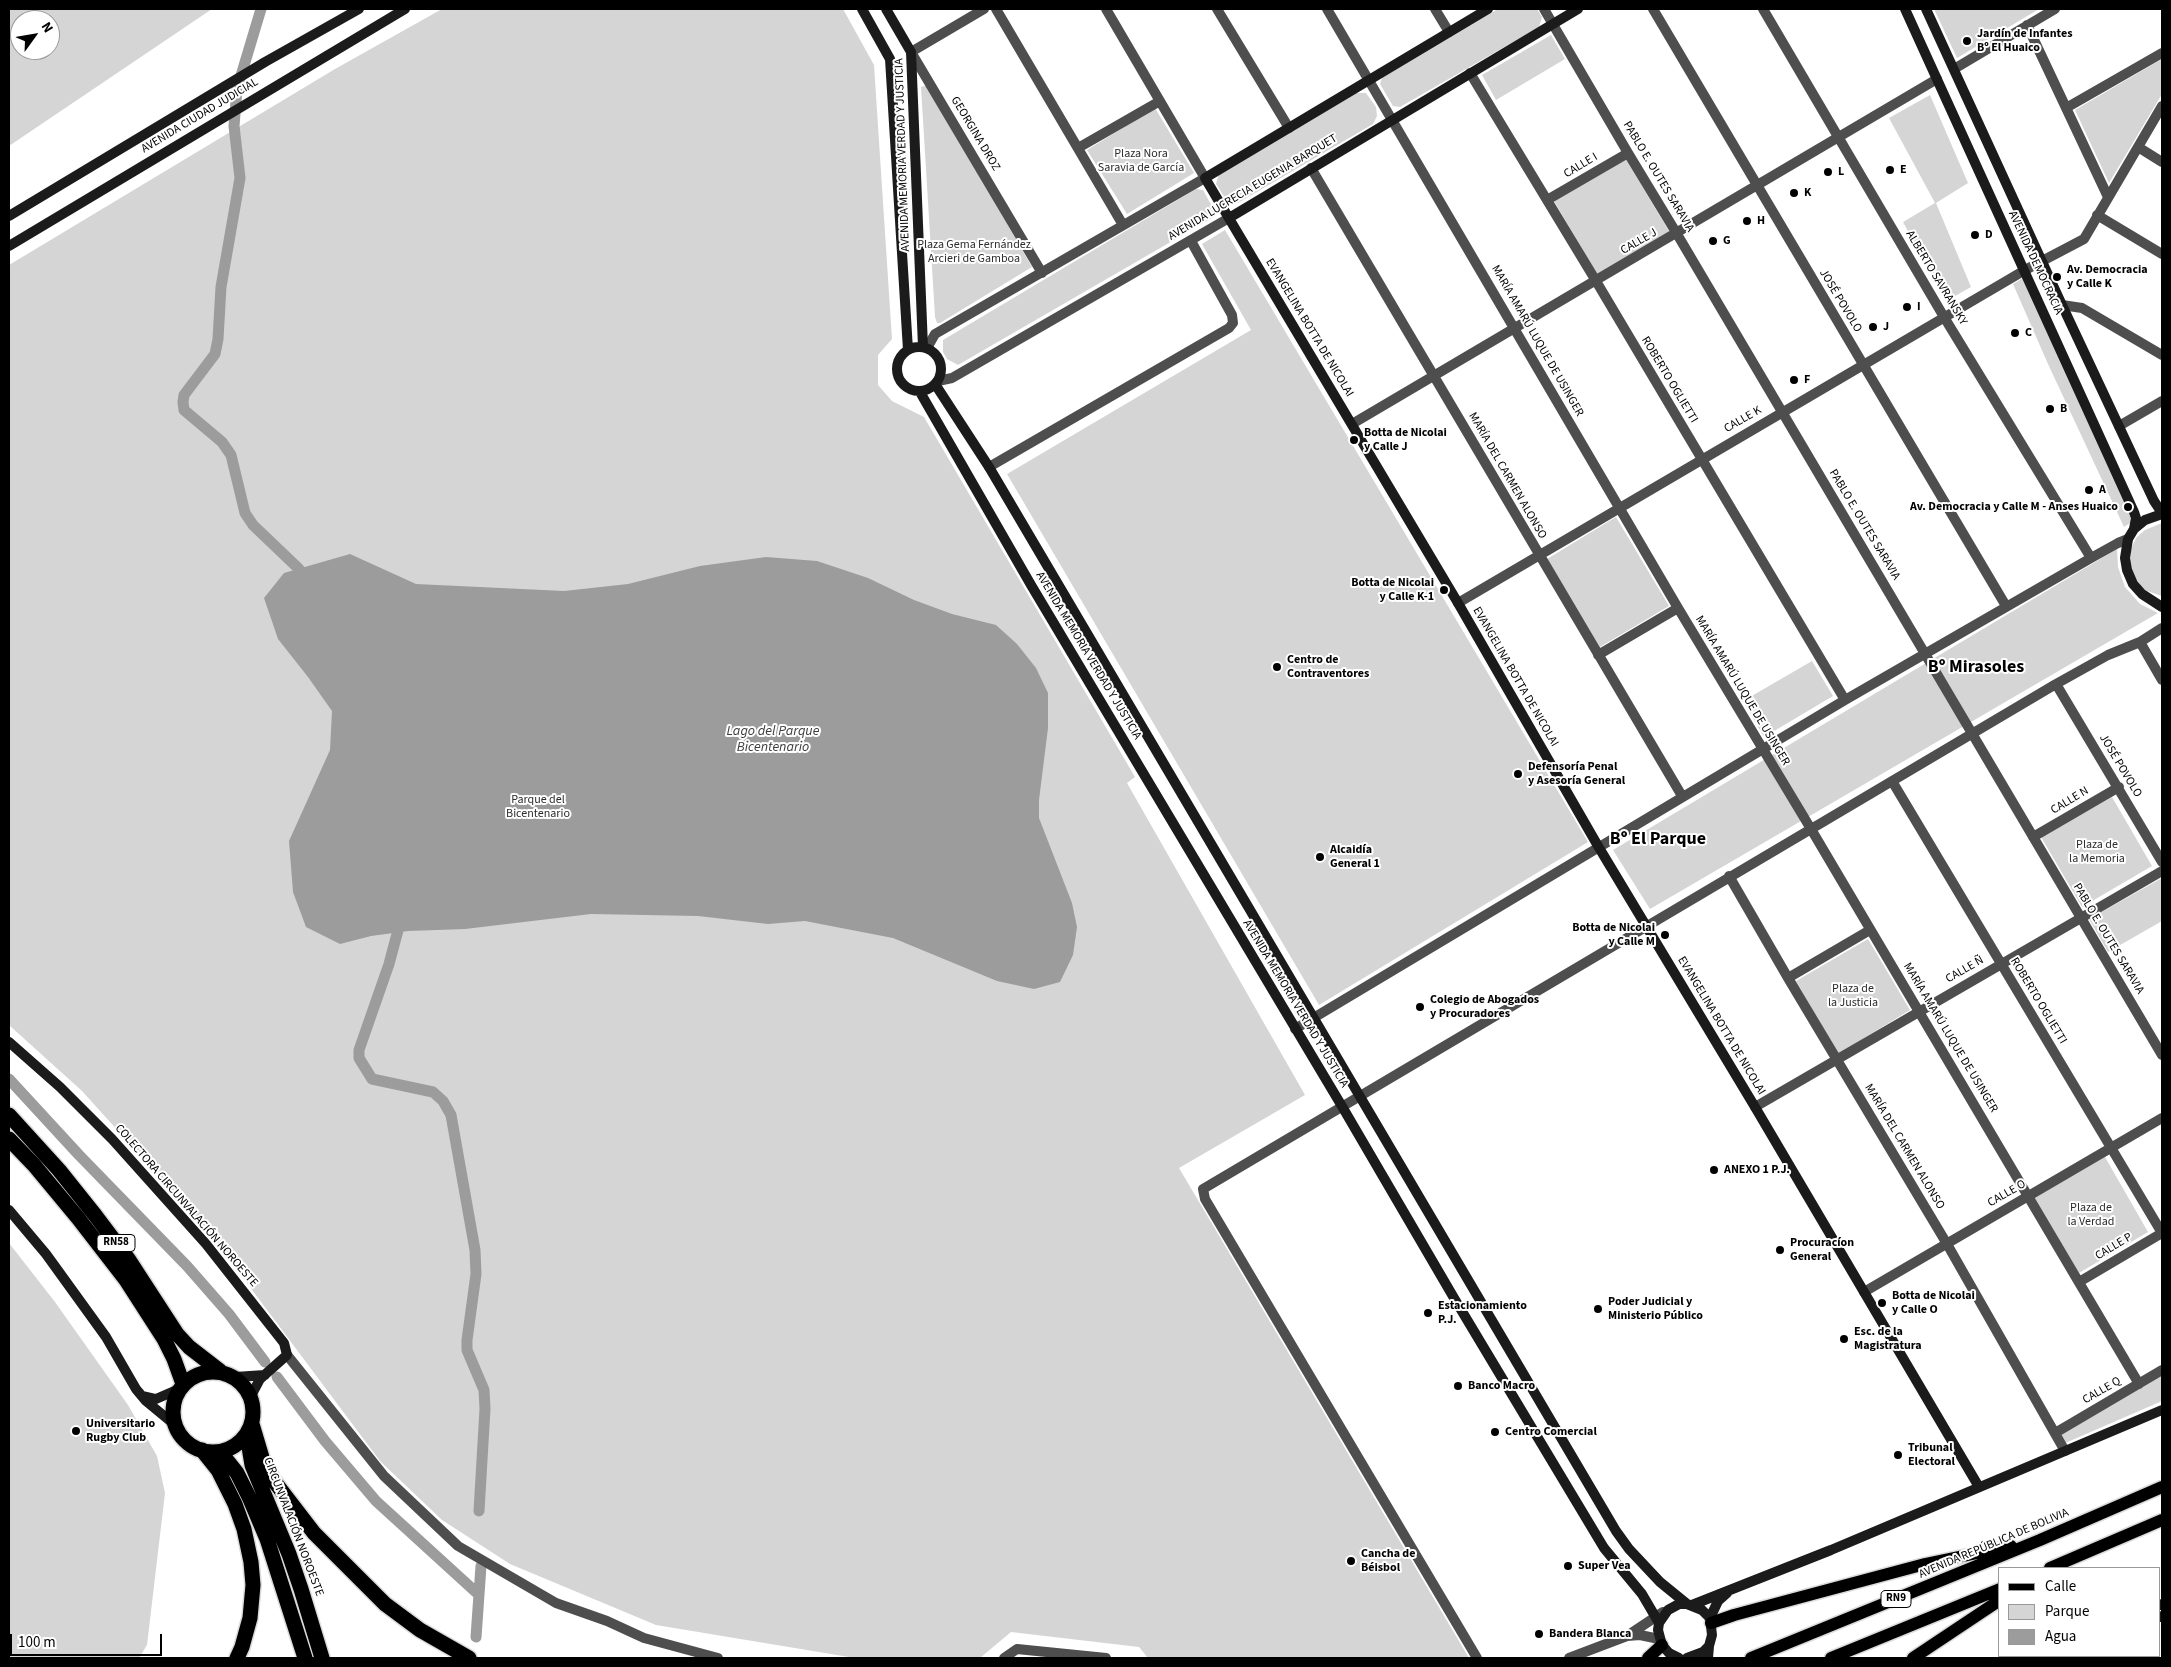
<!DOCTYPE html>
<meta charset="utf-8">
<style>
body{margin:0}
#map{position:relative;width:2171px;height:1667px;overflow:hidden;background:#fff;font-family:"Source Sans 3",sans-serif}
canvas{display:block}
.frame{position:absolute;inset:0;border:10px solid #000;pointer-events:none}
.legend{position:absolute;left:1998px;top:1567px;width:162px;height:90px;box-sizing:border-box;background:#fff;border:1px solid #999;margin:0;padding:6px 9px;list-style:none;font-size:15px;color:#000}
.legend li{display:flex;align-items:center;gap:10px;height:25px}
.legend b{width:25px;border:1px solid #999}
.north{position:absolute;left:10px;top:10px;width:50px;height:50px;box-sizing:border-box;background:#fff;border:1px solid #999;border-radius:50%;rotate:58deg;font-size:14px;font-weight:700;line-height:20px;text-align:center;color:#000}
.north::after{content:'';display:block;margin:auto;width:18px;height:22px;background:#000;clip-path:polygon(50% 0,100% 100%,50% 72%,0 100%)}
.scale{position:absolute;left:10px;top:1634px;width:152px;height:22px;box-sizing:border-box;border:2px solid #000;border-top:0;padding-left:6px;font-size:15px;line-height:18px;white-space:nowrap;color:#000;-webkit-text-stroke:4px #fff;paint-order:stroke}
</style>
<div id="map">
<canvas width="2171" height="1667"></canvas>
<div class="frame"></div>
<ul class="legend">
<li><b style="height:6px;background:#000"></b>Calle</li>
<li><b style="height:14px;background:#d5d5d5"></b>Parque</li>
<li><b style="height:14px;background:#9c9c9c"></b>Agua</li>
</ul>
<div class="north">N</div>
<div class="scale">100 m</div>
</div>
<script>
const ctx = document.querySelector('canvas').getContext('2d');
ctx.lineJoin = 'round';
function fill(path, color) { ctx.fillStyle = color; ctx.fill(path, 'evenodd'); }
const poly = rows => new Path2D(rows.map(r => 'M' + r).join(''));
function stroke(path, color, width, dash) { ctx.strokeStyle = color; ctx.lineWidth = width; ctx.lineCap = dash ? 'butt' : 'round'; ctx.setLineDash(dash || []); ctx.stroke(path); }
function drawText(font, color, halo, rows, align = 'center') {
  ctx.font = font + ' "Source Sans 3",sans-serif'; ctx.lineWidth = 4; ctx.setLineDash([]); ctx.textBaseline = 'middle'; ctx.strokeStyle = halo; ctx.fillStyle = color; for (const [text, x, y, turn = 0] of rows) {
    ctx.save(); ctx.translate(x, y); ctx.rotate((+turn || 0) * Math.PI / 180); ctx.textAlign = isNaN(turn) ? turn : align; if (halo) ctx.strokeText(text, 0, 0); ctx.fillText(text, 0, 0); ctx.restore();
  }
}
fill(poly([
 [9,9,212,9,9,146],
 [20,20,50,20,50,50,20,50],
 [442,9,843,9,874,65,892,339,878,355,878,385,892,401,924,417,1135,777,1127,783,1305,1095,1179,1168,1469,1658,1148,1658,1139,1647,1011,1632,980,1658,855,1658,656,1625,510,1564,442,1520,380,1461,205,1227,82,1091,9,1025,9,265,335,69],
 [1498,9,1537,9,1542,17,1539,27,1400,107,1393,106,1380,84,1382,78],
 [1934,9,2039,9,1957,58],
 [1551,35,1565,59,1496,100,1482,75],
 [2162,59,2162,94,2109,183,2075,110],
 [927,85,1032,267,940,323,937,323,935,317,921,87],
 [1355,93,1366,93,1376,107,1377,116,1373,124,1238,203,1229,204,1216,184,1219,173],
 [1930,95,1968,183,1936,203,1971,287,1946,301,1903,222,1935,203,1889,118],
 [1155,108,1194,173,1127,214,1087,150],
 [1626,159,1670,233,1598,276,1554,201],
 [1196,189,1203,190,1214,210,1212,218,958,365,947,359,943,352,943,340],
 [1225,230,1588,842,1319,1005,1007,474,1251,330,1202,244],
 [2023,278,2131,513,2130,523,2124,527,2048,364,2013,284],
 [1616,517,1669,606,1600,647,1547,559],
 [2162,523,2162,596,2147,591,2138,584,2132,573,2130,561,2131,549,2136,538,2145,530],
 [2117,549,2118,567,2125,587,2140,604,2158,613,1650,909,1613,850],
 [1812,661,1833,696,1764,737,1743,701],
 [2112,797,2152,866,2082,907,2041,837],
 [2162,878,2162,921,2108,952,2089,919],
 [1868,939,1910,1010,1838,1054,1796,981],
 [2105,1157,2148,1232,2079,1273,2034,1198],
 [9,1243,55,1302,128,1405,157,1456,165,1493,147,1645,139,1658,9,1658],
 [2162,1375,2162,1401,2063,1444,2058,1434]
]), '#d5d5d5');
fill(poly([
 [350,554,416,584,564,591,628,584,700,566,766,557,817,561,868,578,914,600,952,614,996,625,1017,644,1036,668,1048,693,1048,728,1039,800,1039,818,1072,903,1077,927,1073,955,1060,982,1034,989,997,981,893,938,805,921,768,924,698,916,591,914,465,929,408,931,371,936,340,944,306,927,293,892,289,841,330,750,332,711,308,677,278,639,264,598,284,573]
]), '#9c9c9c');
stroke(poly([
 [261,9,237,89,234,126,240,178,221,287,218,339,215,354,184,395,183,402,184,410,222,442,231,455,245,513,253,525,298,568,307,579],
 [401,919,389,964,359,1050,359,1058,372,1079,433,1092,443,1101,451,1115,475,1250,476,1274,467,1340,467,1350,484,1390,485,1409,479,1511],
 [9,1079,79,1155,187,1266,229,1314,265,1362],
 [277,1377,325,1441,376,1501,478,1594],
 [476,1637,481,1566]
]), '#9c9c9c', 11);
const primary = poly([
 [2050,1568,2162,1520],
 [1711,1623,1734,1615,1925,1564,2011,1546],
 [1648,1658,1662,1645],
 [1751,1658,2040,1540,2162,1487],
 [1831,1658,2000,1589],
 [1913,1658,2000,1600]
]);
const highway = poly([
 [9,1115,59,1170,95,1215,129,1260,177,1334,189,1347,220,1371],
 [9,1139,34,1165,78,1218,126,1280,164,1339,174,1359,183,1384],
 '173 1412a40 40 0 1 1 80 0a40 40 0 1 1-80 0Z',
 [252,1424,263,1461,274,1481,314,1533,385,1604,420,1630,469,1658],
 [247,1435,252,1465,289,1554,301,1589,322,1658],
 [202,1450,218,1470,235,1504,244,1529,251,1562,253,1585,250,1618,242,1647,237,1658],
 [216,1452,225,1458,237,1473,250,1499,267,1539,305,1658]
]);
stroke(primary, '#dbdbdb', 15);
stroke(highway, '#dbdbdb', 18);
stroke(poly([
 [984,9,911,52,1042,273],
 [996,9,1123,225],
 [1217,9,1289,128],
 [1327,9,1678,608,1811,829,2139,1384],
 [1435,9,1449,32],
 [1544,9,1628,153,1677,234,2162,1055],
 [1653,9,2006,606],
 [1763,9,1944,317,2091,558],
 [2027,25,2108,197],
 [1954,69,2055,9],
 [1470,73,1596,281,1845,700],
 [2066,108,2162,53],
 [2138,147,2162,162],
 [1078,148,1160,101],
 [1311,168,1682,796],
 [1547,200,1628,153],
 [2097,215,2162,254],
 [2062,305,2082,308,2162,355],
 [927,348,935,334,1205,178,1106,9],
 [938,381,952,378,1229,218],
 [1352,424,1937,79],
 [2119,426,2162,401],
 [989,467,1229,328,1233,323,1232,315,1191,241],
 [1458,603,2025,270,2084,239,2162,106],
 [2140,642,2162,680],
 [1598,655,1678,608],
 [2056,684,2162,862],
 [1892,781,2162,1233],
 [2033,837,2119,787],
 [1729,876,1788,978,1947,1244,2065,1451],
 [1788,978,1870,930],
 [1295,1029,1845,700,2091,558,2118,543,2128,539],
 [1755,1107,2162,871],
 [2079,1282,2162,1233],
 [1864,1292,2162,1118],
 [287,1355,384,1476,458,1546,556,1603,607,1621,644,1638,718,1658],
 [2055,1433,2162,1370],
 [1627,1636,1663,1612],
 [1004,1658,1017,1649,1106,1658],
 [1477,1658,1205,1199,1203,1189,2056,684,2108,655,2140,642,2162,628],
 [1569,1658,1627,1636,1640,1635,1659,1639]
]), '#4e4e4e', 10);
stroke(poly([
 [862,9,890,59,908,350],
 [886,9,911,52,923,347],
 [1488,9,1205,178,1458,603,1598,846,1755,1107,1979,1487],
 [1905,9,2134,512,2136,518,2134,529],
 [1926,9,2062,305,2154,501,2162,513],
 [9,216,265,62,359,9],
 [1229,218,1578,9],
 [9,246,405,9],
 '897 369a22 22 0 1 1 44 0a22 22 0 1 1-44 0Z',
 [935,384,989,467,1616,1531,1629,1549,1660,1582,1687,1604],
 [920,392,1031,585,1343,1108,1454,1298,1604,1548,1642,1594,1659,1623],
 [2162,514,2145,520,2134,529,2128,539,2125,558,2127,570,2133,584,2142,594,2162,607],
 [9,1042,60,1087,112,1139,206,1244,284,1343,287,1355,260,1379,251,1396],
 [9,1210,46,1254,106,1337,136,1389,146,1401,175,1425],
 [235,1377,265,1375],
 [143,1396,156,1399,179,1389],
 [1692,1605,1831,1550,2162,1410],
 [2160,1605,2162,1604],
 [2160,1617,2162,1616],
 [1710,1618,1718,1601,1727,1593],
 [1679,1658,1669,1653,1662,1645,1658,1630,1659,1623,1668,1610,1679,1604,1687,1604,1702,1610,1710,1618,1712,1635,1709,1646,1708,1658],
 [1687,1658,1703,1652,1709,1646],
 [2034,1658,2040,1656]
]), '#1b1b1b', 10);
stroke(primary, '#000', 12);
stroke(highway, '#000', 15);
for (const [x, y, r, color] of [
 [1967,41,5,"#000"],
 [1890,170,5,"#000"],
 [1828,172,5,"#000"],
 [1794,193,5,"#000"],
 [1747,221,5,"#000"],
 [1975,235,5,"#000"],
 [1713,241,5,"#000"],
 [2057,277,5,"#000"],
 [1907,307,5,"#000"],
 [1873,327,5,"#000"],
 [2015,333,5,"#000"],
 [1794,380,5,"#000"],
 [2050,409,5,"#000"],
 [1354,440,5,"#000"],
 [2089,490,5,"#000"],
 [2128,507,5,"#000"],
 [1444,590,5,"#000"],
 [1277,667,5,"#000"],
 [1518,774,5,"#000"],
 [1320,857,5,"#000"],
 [1665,935,5,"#000"],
 [1420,1007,5,"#000"],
 [1714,1170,5,"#000"],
 [1780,1250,5,"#000"],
 [1882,1303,5,"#000"],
 [1598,1309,5,"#000"],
 [1428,1313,5,"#000"],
 [1844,1339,5,"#000"],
 [1458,1386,5,"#000"],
 [76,1431,5,"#000"],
 [1495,1432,5,"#000"],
 [1898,1455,5,"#000"],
 [1351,1561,5,"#000"],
 [1568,1566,5,"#000"],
 [1539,1634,5,"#000"]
]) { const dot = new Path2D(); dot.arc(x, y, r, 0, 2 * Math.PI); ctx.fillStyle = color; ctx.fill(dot); stroke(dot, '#fff', 2); }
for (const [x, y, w] of [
 [116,1243,38],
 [1896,1599,30]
]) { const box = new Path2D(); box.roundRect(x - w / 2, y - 8.5, w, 17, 4); ctx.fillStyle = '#fff'; ctx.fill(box); stroke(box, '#000', 1); }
drawText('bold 11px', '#000', null, [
 ["RN58",116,1243],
 ["RN9",1896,1599]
]);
drawText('bold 12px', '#000', '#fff', [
 ["Jardín de Infantes",1977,34],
 ["Bº El Huaico",1977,48],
 ["E",1900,170],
 ["L",1838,172],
 ["K",1804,193],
 ["H",1757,221],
 ["D",1985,235],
 ["G",1723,241],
 ["Av. Democracia",2067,270],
 ["y Calle K",2067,284],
 ["I",1917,307],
 ["J",1883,327],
 ["C",2025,333],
 ["F",1804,380],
 ["B",2060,409],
 ["Botta de Nicolai",1364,433],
 ["y Calle J",1364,447],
 ["A",2099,490],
 ["Av. Democracia y Calle M - Anses Huaico",2118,507,"right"],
 ["Botta de Nicolai",1434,583,"right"],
 ["y Calle K-1",1434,597,"right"],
 ["Centro de",1287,660],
 ["Contraventores",1287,674],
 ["Defensoría Penal",1528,767],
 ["y Asesoría General",1528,781],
 ["Alcaidía",1330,850],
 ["General 1",1330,864],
 ["Botta de Nicolai",1655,928,"right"],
 ["y Calle M",1655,942,"right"],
 ["Colegio de Abogados",1430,1000],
 ["y Procuradores",1430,1014],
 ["ANEXO 1 P.J.",1724,1170],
 ["Procuracíon",1790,1243],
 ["General",1790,1257],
 ["Botta de Nicolai",1892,1296],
 ["y Calle O",1892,1310],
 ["Poder Judicial y",1608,1302],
 ["Ministerio Público",1608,1316],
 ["Estacionamiento",1438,1306],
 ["P.J.",1438,1320],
 ["Esc. de la",1854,1332],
 ["Magistratura",1854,1346],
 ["Banco Macro",1468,1386],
 ["Universitario",86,1424],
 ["Rugby Club",86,1438],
 ["Centro Comercial",1505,1432],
 ["Tribunal",1908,1448],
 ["Electoral",1908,1462],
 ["Cancha de",1361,1554],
 ["Béisbol",1361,1568],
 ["Super Vea",1578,1566],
 ["Bandera Blanca",1549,1634]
], 'left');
drawText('12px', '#000', '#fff', [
 ["AVENIDA CIUDAD JUDICIAL",200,116,-31],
 ["GEORGINA DROZ",975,134,59],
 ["AVENIDA MEMORIA VERDAD Y JUSTICIA",903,155,-92],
 ["CALLE I",1581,166,-31],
 ["PABLO E. OUTES SARAVIA",1658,177,59],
 ["AVENIDA LUCRECIA EUGENIA BARQUET",1253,188,-31],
 ["CALLE J",1639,242,-30],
 ["AVENIDA DEMOCRACIA",2035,263,65],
 ["ALBERTO SAVRANSKY",1936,278,59],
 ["JOSÉ POVOLO",1840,301,59],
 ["EVANGELINA BOTTA DE NICOLAI",1309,328,59],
 ["MARÍA AMARÚ LUQUE DE USINGER",1537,341,60],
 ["ROBERTO OGLIETTI",1669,380,59],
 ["CALLE K",1743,420,-30],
 ["MARÍA DEL CARMEN ALONSO",1507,476,60],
 ["PABLO E. OUTES SARAVIA",1864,525,59],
 ["AVENIDA MEMORIA VERDAD Y JUSTICIA",1088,656,59],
 ["EVANGELINA BOTTA DE NICOLAI",1515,677,60],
 ["MARÍA AMARÚ LUQUE DE USINGER",1742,691,59],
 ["JOSÉ POVOLO",2120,766,59],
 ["CALLE N",2070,801,-31],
 ["PABLO E. OUTES SARAVIA",2108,939,59],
 ["CALLE Ñ",1965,970,-30],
 ["ROBERTO OGLIETTI",2038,1001,59],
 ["AVENIDA MEMORIA VERDAD Y JUSTICIA",1295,1004,59],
 ["EVANGELINA BOTTA DE NICOLAI",1721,1026,59],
 ["MARÍA AMARÚ LUQUE DE USINGER",1950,1038,59],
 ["MARÍA DEL CARMEN ALONSO",1904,1147,59],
 ["CALLE O",2007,1194,-30],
 ["COLECTORA CIRCUNVALACIÓN NOROESTE",186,1206,49],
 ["CALLE P",2114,1247,-31],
 ["CALLE Q",2102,1391,-30],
 ["CIRCUNVALACIÓN NOROESTE",293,1527,69],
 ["AVENIDA REPÚBLICA DE BOLIVIA",1994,1544,-23]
]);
drawText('12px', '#2c2c2c', '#fff', [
 ["Plaza Nora",1141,154],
 ["Saravia de García",1141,168],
 ["Plaza Gema Fernández",974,245],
 ["Arcieri de Gamboa",974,259],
 ["Parque del",538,800],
 ["Bicentenario",538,814],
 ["Plaza de",2097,845],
 ["la Memoria",2097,859],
 ["Plaza de",1853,989],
 ["la Justicia",1853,1003],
 ["Plaza de",2091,1208],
 ["la Verdad",2091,1222]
]);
drawText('italic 14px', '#3d3d3d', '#fff', [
 ["Lago del Parque",773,732],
 ["Bicentenario",773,748]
]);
drawText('bold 18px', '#000', '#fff', [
 ["Bº Mirasoles",1976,668],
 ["Bº El Parque",1658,840]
]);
</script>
